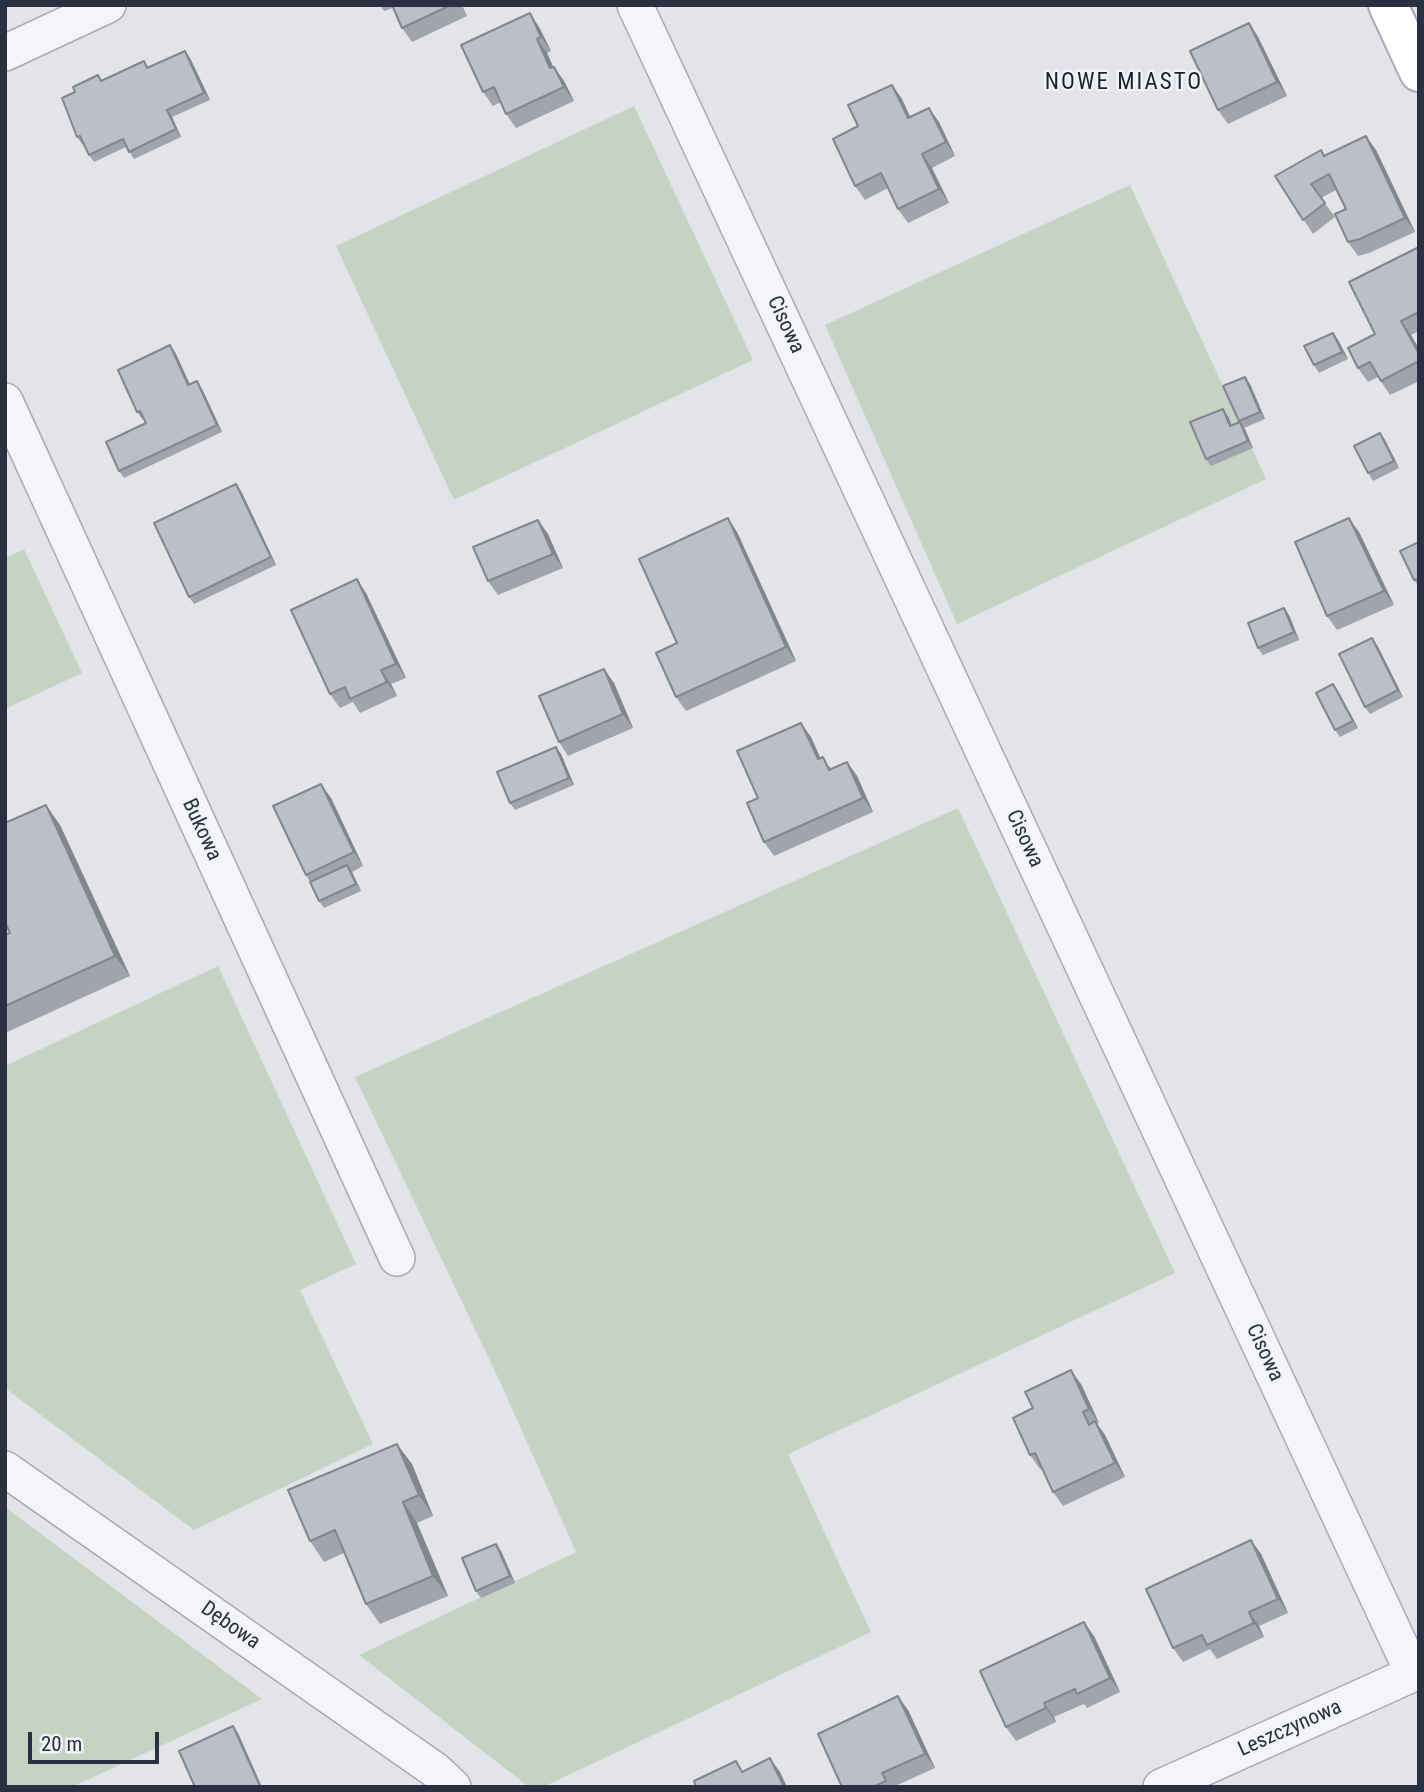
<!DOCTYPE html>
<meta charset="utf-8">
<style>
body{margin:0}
#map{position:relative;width:1424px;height:1792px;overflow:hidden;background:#e2e4ea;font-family:"Roboto Condensed",sans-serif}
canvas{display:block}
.frame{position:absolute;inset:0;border:7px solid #2a3041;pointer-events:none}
.scale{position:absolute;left:28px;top:1732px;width:131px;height:32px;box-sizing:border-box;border:4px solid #2a3041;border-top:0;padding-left:9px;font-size:21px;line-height:24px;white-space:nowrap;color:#2a3041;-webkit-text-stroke:5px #f1f3f7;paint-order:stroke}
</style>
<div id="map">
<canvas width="1424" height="1792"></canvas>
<div class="frame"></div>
<div class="scale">20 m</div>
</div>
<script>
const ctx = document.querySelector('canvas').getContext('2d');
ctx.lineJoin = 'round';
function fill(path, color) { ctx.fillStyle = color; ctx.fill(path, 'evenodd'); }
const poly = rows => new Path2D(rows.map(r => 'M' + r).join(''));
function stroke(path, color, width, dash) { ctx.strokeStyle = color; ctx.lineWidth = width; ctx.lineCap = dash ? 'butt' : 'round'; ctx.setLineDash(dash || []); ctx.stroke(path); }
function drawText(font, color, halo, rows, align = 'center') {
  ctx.font = font + ' "Roboto Condensed",sans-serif'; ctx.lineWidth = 5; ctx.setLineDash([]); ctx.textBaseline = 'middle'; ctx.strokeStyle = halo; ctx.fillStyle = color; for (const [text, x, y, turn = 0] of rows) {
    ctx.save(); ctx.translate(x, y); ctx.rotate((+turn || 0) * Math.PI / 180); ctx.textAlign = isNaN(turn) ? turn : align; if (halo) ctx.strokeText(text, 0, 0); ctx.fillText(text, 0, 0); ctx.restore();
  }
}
fill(poly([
 [634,106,753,360,454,500,336,246],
 [1130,185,1266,479,957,624,825,325],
 [24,549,82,673,5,709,5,558],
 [958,808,1175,1273,788,1454,871,1632,543,1787,529,1787,359,1655,610,1536,576,1552,501,1384,355,1077],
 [218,966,356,1264,300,1290,373,1444,194,1530,5,1388,5,1066],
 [5,1507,262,1699,72,1787,5,1787]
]), '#c5d3c3');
const street = poly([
 [635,5,1413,1673],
 [5,53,108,5],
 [5,401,397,1258],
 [5,1469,435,1770,453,1787],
 [1161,1787,1419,1671]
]);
const secondary = poly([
 [1388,5,1419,72]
]);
stroke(street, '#a7aab4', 38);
stroke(secondary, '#a7aab4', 42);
stroke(street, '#f4f5f8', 35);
stroke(secondary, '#fff', 38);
fill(poly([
 [380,5,462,5,467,16,412,42,402,28,393,8,384,11],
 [1249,23,1258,37,1287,96,1228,124,1218,110],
 [539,27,551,51,547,53,553,67,564,81,574,101,516,128,506,114,501,102,493,106,483,92],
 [190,58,210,100,172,117,181,137,134,159,126,147,94,162,89,155,83,144,82,144,77,137,75,92,98,75,102,80,144,61,149,68],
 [892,85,902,99,910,117,939,122,955,156,932,168,949,203,908,223,898,209,888,188,865,200,855,186,858,126],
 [1321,150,1325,156,1376,150,1415,232,1369,253,1358,256,1348,242,1346,209,1336,190,1321,198,1335,217,1313,234,1275,176],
 [1419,247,1419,331,1411,335,1419,349,1419,381,1390,395,1378,377,1368,382,1358,368],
 [1333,333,1338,340,1348,359,1319,373,1314,365],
 [175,352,190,384,202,389,222,432,124,478,119,471,146,423,143,419,142,419,137,412],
 [1250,384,1265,419,1244,428,1253,448,1211,466,1206,459,1228,416,1232,426,1240,422,1223,386],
 [1380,433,1385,440,1399,468,1373,481,1368,473],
 [241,491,276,565,194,604,189,597],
 [538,520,548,534,563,568,498,595,488,581],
 [737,532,796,661,686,711,676,697,677,643],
 [1359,532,1394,605,1337,630,1327,616],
 [1419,542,1419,587,1414,580],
 [366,593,406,678,391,684,397,696,360,713,353,702,340,708,330,694],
 [1284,608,1289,615,1299,640,1263,655,1258,648],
 [1377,645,1403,697,1370,714,1365,707],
 [604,669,614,683,633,728,568,756,559,742],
 [1338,691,1358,728,1340,737,1335,730],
 [811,737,820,758,832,769,847,762,857,776,873,812,774,856,764,842,758,798],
 [561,754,574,785,515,810,510,803],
 [331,798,363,866,352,872,361,891,324,908,319,901,310,882,306,875],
 [60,825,130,976,5,1033,5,935,10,933],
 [1081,1384,1099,1423,1097,1424,1105,1435,1125,1477,1063,1506,1053,1492,1042,1469,1040,1469,1030,1455],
 [412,1464,433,1516,417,1523,448,1596,380,1624,366,1604,344,1553,324,1562,310,1541],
 [1251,1540,1261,1554,1288,1613,1259,1626,1264,1637,1217,1659,1210,1649,1183,1662,1173,1648],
 [501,1551,515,1583,481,1598,476,1591],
 [1094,1636,1120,1692,1087,1708,1084,1704,1054,1717,1056,1722,1016,1741,1006,1727],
 [908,1710,935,1768,893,1787,842,1787]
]), '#a2a4ad');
fill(poly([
 [530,13,539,27,551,51,541,37],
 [1249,23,1258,37,1287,96,1277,82],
 [537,39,547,53,560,82,550,68],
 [185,51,190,58,210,100,204,93],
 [554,67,564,81,574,101,564,87],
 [892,85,902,99,917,132,908,118],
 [929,108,939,122,955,156,946,142],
 [167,110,172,117,181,137,176,129],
 [1366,136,1376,150,1415,232,1405,218],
 [922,154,932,168,949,203,939,189],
 [1401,321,1411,335,1419,349,1419,354],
 [1333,333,1338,340,1348,359,1342,352],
 [170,345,175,352,193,392,188,385],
 [1245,377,1250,384,1265,419,1260,412],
 [197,381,202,389,222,432,217,425],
 [1223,409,1228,416,1235,434,1230,426],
 [1240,422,1245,429,1253,448,1248,441],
 [1380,433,1385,440,1399,468,1394,461],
 [236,484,241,491,276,565,271,557],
 [728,518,737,532,796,661,786,647],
 [1349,518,1359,532,1394,605,1384,591],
 [538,520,548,534,563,568,553,554],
 [357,579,366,593,406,678,396,664],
 [1284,608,1289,615,1299,640,1294,632],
 [1372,638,1377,645,1403,697,1398,690],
 [604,669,614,683,633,728,623,714],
 [381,670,391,684,397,696,387,682],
 [1333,684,1338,691,1358,728,1353,721],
 [801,723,811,737,827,773,818,759],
 [556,747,561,754,574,785,569,778],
 [847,762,857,776,873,812,863,798],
 [321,784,331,798,363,866,354,852],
 [46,805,60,825,130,976,115,956],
 [347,865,352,872,361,891,356,884],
 [1071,1370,1081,1384,1099,1423,1089,1409],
 [1095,1421,1105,1435,1125,1477,1115,1463],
 [397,1444,412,1464,433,1516,419,1495],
 [403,1502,417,1523,448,1596,433,1576],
 [1251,1540,1261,1554,1288,1613,1278,1599],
 [496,1544,501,1551,515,1583,510,1576],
 [1249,1612,1259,1626,1264,1637,1254,1623],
 [1084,1622,1094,1636,1120,1692,1110,1678],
 [898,1696,908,1710,935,1768,925,1754],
 [1044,1703,1054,1717,1056,1722,1046,1708],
 [233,1726,238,1733,262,1787,260,1786],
 [770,1758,780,1772,787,1787,784,1787]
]), '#84868d');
const building = poly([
 [392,5,451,5,402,28,392,5],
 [530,13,541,37,537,39,550,68,554,67,564,87,506,114,494,87,483,92,461,45,530,13],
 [1249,23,1277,82,1218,110,1190,51,1249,23],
 [185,51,204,93,167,110,176,129,129,152,123,139,89,155,80,136,77,137,62,98,75,92,73,87,98,75,101,81,144,61,147,68,185,51],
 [892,85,908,118,929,108,946,142,922,154,939,189,898,209,881,173,855,186,833,139,858,126,848,105,892,85],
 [1366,136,1405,218,1360,239,1348,242,1335,214,1346,209,1329,174,1311,184,1325,203,1303,220,1275,176,1321,150,1324,156,1366,136],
 [1419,247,1419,312,1401,321,1419,354,1419,361,1381,381,1370,362,1358,368,1348,348,1375,334,1349,282,1419,247],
 [1333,333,1342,352,1314,365,1304,346,1333,333],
 [170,345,188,385,197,381,217,425,119,471,106,442,146,423,140,411,137,412,118,370,170,345],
 [1245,377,1260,412,1239,421,1223,386,1245,377],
 [1223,409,1230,426,1240,422,1248,441,1206,459,1190,422,1223,409],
 [1380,433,1394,461,1368,473,1354,446,1380,433],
 [236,484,271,557,189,597,154,523,236,484],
 [728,518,786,647,676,697,656,653,677,643,639,559,728,518],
 [1349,518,1384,591,1327,616,1295,542,1349,518],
 [538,520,553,554,488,581,473,547,538,520],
 [1419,542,1419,578,1414,580,1400,551,1419,542],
 [357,579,396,664,381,670,387,682,350,699,345,687,330,694,291,610,357,579],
 [1284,608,1294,632,1258,648,1248,623,1284,608],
 [1372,638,1398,690,1365,707,1339,654,1372,638],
 [604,669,623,714,559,742,539,696,604,669],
 [1333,684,1353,721,1335,730,1316,693,1333,684],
 [801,723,818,759,823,757,829,770,847,762,863,798,764,842,747,803,758,798,737,751,801,723],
 [556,747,569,778,510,803,497,772,556,747],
 [321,784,354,852,306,875,273,806,321,784],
 [46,805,115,956,5,1006,5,935,10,933,5,922,5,823,46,805],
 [347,865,356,884,319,901,310,882,347,865],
 [1071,1370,1089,1409,1083,1412,1089,1425,1095,1421,1115,1463,1053,1492,1035,1453,1030,1455,1013,1418,1033,1408,1025,1392,1071,1370],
 [397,1444,419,1495,403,1502,433,1576,366,1604,335,1530,310,1541,288,1490,397,1444],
 [1251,1540,1278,1599,1249,1612,1254,1623,1207,1645,1202,1635,1173,1648,1146,1589,1251,1540],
 [496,1544,510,1576,476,1591,462,1558,496,1544],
 [1084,1622,1110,1678,1077,1694,1075,1689,1044,1703,1046,1708,1006,1727,980,1671,1084,1622],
 [898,1696,925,1754,882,1773,886,1781,873,1787,842,1787,818,1734,898,1696],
 [233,1726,260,1786,195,1787,179,1751,233,1726],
 [770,1758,784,1787,696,1787,694,1781,736,1761,742,1772,770,1758]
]);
fill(building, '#bcbfc9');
stroke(building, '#84868d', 2);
drawText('21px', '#2a3041', '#f1f3f7', [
 ["Cisowa",785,325,65],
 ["Bukowa",201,830,65],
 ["Cisowa",1024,839,65],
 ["Cisowa",1264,1353,65],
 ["Dębowa",230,1626,35],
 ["Leszczynowa",1290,1729,-24]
]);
ctx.letterSpacing = '2px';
drawText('23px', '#1c2132', '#f1f3f7', [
 ["NOWE MIASTO",1124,83]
]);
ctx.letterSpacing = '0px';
</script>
